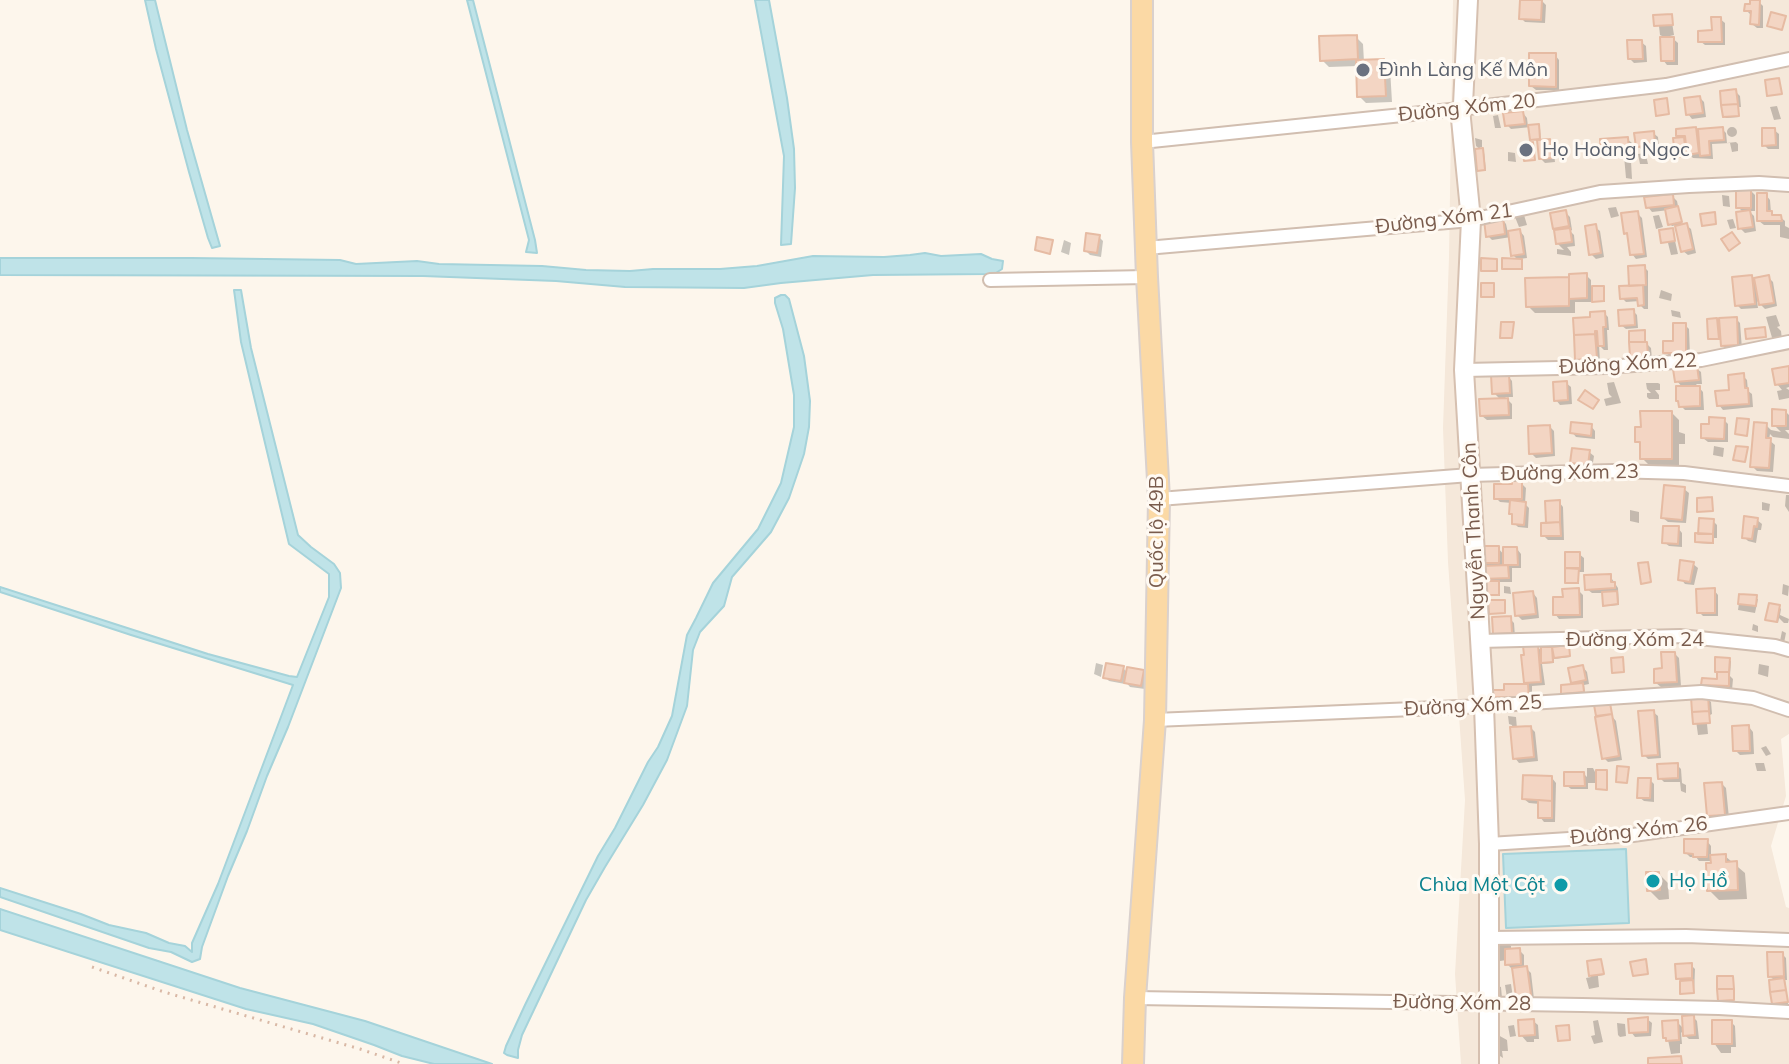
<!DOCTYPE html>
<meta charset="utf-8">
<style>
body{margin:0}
canvas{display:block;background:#fdf6ec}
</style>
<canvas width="1789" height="1064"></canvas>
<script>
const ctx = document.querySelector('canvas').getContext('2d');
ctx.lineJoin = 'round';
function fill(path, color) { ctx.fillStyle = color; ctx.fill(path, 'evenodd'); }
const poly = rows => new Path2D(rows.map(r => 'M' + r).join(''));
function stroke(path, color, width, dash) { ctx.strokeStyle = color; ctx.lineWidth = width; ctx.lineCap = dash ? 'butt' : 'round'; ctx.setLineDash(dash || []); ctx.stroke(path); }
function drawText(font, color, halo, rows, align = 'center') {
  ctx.font = font + ' Mulish,sans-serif'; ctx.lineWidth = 6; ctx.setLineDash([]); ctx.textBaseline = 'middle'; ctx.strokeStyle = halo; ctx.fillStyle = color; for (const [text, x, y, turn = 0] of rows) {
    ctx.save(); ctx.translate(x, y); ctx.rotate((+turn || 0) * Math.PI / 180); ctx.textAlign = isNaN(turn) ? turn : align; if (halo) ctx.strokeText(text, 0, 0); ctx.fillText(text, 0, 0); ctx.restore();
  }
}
fill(poly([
 [1453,0,1789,0,1789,734,1781,739,1786,796,1771,846,1786,907,1789,908,1789,1064,1461,1064,1455,974,1465,800,1448,562,1443,428,1449,257]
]), '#f5e8da');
const water = poly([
 [145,0,155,0,187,130,220,246,212,248,208,238,189,172,156,49,145,0],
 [467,0,473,0,535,240,537,253,526,252,529,240,467,0],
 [755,0,769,0,787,98,794,149,795,188,791,244,781,245,784,156,755,0],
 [925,253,941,256,981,254,992,259,1003,261,1002,269,996,273,988,274,873,275,781,283,744,288,625,287,556,281,423,276,0,275,0,258,191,258,340,260,356,264,417,261,439,264,542,266,586,270,630,271,653,269,720,269,757,266,813,256,884,257,910,255,925,253],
 [234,290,241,290,251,348,298,535,311,547,334,564,340,573,341,588,288,727,267,776,247,831,228,876,202,947,200,959,192,962,171,952,149,948,0,897,0,888,81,914,109,925,146,933,169,943,185,946,192,952,192,943,218,884,293,685,131,635,0,592,0,587,208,654,289,676,297,677,329,597,329,574,289,544,241,342,234,290],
 [781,295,785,295,789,299,804,356,810,401,809,427,804,454,789,498,771,532,732,577,724,606,700,632,693,650,687,706,667,760,643,805,605,867,586,900,522,1035,518,1050,518,1058,507,1055,504,1053,506,1046,525,1005,598,856,615,828,648,762,658,747,672,716,687,635,696,618,713,583,758,529,781,483,794,427,794,395,783,329,775,303,775,298,781,295],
 [1626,849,1629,923,1506,928,1503,854,1626,849],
 [0,909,240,988,365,1021,492,1064,434,1064,402,1056,374,1045,313,1024,246,1009,0,930,0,909]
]);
fill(water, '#bfe3e8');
stroke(water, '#a5d3da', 2);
fill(poly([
 [1522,0,1541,0,1546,5,1545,23,1525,22,1521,18],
 [1759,2,1763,6,1763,28,1757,28,1752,24,1751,15,1746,10],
 [1671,16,1674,35,1670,36,1678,43,1678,65,1667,65,1663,60,1662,36,1660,35,1659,26,1656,25],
 [1720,19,1725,23,1725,45,1705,45,1700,41,1714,32],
 [1356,37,1363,44,1364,62,1383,61,1390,68,1392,102,1366,103,1359,96,1358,66,1329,67,1322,60],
 [1641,42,1646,46,1647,62,1634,63,1630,59],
 [1555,55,1559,60,1559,90,1536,90,1531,86],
 [1735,91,1740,96,1741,107,1738,107,1739,117,1726,118,1724,116],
 [1700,98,1704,102,1706,117,1692,119,1688,114],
 [1777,106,1781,119,1774,120,1770,107],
 [1523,113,1527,118,1528,127,1538,126,1540,128,1541,142,1549,141,1553,146,1555,162,1545,163,1541,159,1539,140,1532,139,1531,127,1511,129,1507,125],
 [1498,115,1501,128,1495,128,1493,116],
 '1727 132a5 5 0 1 1 10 0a5 5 0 1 1-10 0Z',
 [1696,129,1701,134,1722,129,1726,133,1727,143,1736,142,1738,144,1738,151,1732,152,1730,143,1712,144,1713,159,1693,158,1686,151,1687,157,1679,157,1677,156,1683,139,1678,135],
 [1774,130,1779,134,1779,149,1768,149,1764,145],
 [1653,133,1658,137,1659,149,1642,150,1646,155,1648,164,1640,164,1638,154,1645,153,1638,146],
 [1475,138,1482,140,1482,147,1480,147,1484,152,1486,171,1479,170,1481,150,1476,146],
 [1627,139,1632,143,1633,156,1626,156,1631,161,1632,179,1626,178,1624,156,1607,157,1602,153],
 [1508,152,1515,153,1516,162,1508,161],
 [1751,191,1755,195,1755,211,1749,211,1754,216,1756,231,1745,233,1740,228,1744,213,1738,207],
 [1722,195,1729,196,1730,207,1723,206],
 [1766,195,1770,200,1771,213,1775,217,1780,217,1785,221,1785,226,1789,228,1789,239,1780,237,1780,225,1764,225,1759,221],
 [1672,196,1677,201,1682,226,1686,225,1691,229,1696,253,1688,255,1683,251,1677,225,1672,226,1670,224,1669,210,1652,212,1648,207],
 [1616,207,1619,216,1611,218,1608,208],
 [1565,212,1570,217,1572,230,1570,231,1574,235,1575,246,1567,247,1571,252,1571,256,1557,254,1557,249,1564,250,1557,243,1558,232,1555,228],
 [1637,213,1642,218,1647,257,1636,259,1632,254,1629,236,1626,233],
 [1524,215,1527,225,1519,227,1515,217],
 [1659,215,1663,227,1656,229,1653,216],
 [1502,219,1506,224,1508,233,1520,231,1524,236,1527,258,1519,259,1523,262,1523,270,1505,270,1504,268,1519,261,1513,255,1511,237,1492,240,1488,236],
 [1733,219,1736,228,1730,229,1727,220],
 [1595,227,1600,231,1604,257,1596,259,1591,254],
 [1673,232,1678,254,1671,255,1668,243,1663,242],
 [1099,237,1103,241,1101,257,1090,255,1086,251],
 [1064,240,1071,243,1069,255,1061,252],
 [1644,267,1648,271,1648,309,1644,309,1640,305,1640,301,1626,302,1622,298,1631,288],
 [1586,275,1591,280,1591,288,1603,288,1605,289,1605,302,1596,302,1591,298,1591,302,1575,302,1575,313,1535,313,1528,306,1571,279],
 [1751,278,1754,280,1769,278,1773,282,1777,306,1765,309,1757,301,1758,308,1741,309,1737,305],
 [1661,290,1672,294,1671,301,1659,298],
 [1671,310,1680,312,1681,318,1672,316],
 [1633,311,1637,315,1638,328,1626,329,1621,325],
 [1604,313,1608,317,1609,330,1607,330,1608,350,1604,350,1599,345,1600,362,1581,363,1577,359,1592,319],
 [1776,315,1780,326,1777,327,1781,331,1782,340,1773,341,1766,317],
 [1736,319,1740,323,1742,349,1727,350,1723,346,1722,339,1712,340,1710,338,1717,320,1722,325],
 [1685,325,1689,329,1690,356,1670,356,1665,352,1675,343],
 [1644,332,1646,343,1651,348,1652,360,1636,361,1632,356],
 [1696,368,1701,372,1702,384,1696,384,1703,392,1704,410,1685,410,1681,406,1683,388,1677,381],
 [1789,369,1789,387,1786,388,1789,390,1789,398,1779,400,1777,391,1782,390,1777,384],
 [1508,376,1512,381,1513,397,1505,397,1512,404,1512,419,1487,420,1482,416,1501,400,1494,393],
 [1743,376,1747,380,1748,391,1752,394,1753,407,1723,410,1719,405],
 [1614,382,1621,403,1606,406,1604,399,1612,397,1609,394,1607,383],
 [1566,383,1571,387,1572,404,1560,405,1556,400],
 [1646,383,1658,383,1660,384,1660,390,1655,390,1659,395,1659,399,1649,399,1647,397,1647,393,1651,393,1647,389],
 [1786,412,1789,415,1789,430,1785,430,1789,434,1789,439,1773,437,1770,434,1769,440,1775,445,1773,472,1757,471,1752,466,1766,425,1771,430,1781,432,1774,425],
 [1672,413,1679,420,1679,432,1685,434,1685,444,1679,444,1679,465,1649,465,1642,458,1642,447,1637,441,1643,429],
 [1724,420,1728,424,1728,442,1708,442,1703,438],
 [1591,426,1595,431,1595,439,1576,437,1572,432],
 [1550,427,1554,431,1555,456,1536,458,1531,453],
 [1714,446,1724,448,1723,457,1713,455],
 [1589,452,1594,456,1592,469,1576,467,1572,462],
 [1521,483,1526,488,1525,504,1529,508,1528,528,1518,527,1514,523,1514,517,1511,514,1512,503,1500,502,1496,498],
 [1684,489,1689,493,1686,523,1668,522,1663,518],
 [1786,495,1789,495,1789,512,1785,506],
 [1559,502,1563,507,1564,540,1548,540,1543,535],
 [1762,502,1770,504,1769,511,1762,510],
 [1630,510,1639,512,1639,523,1630,521],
 [1757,520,1762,524,1761,530,1758,530,1756,543,1748,541,1744,537],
 [1713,521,1717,525,1717,538,1714,538,1714,544,1698,543,1697,542,1700,536],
 [1678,528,1682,533,1682,547,1669,546,1664,542],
 [1498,548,1505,556,1517,549,1521,554,1521,568,1512,568,1512,582,1500,582,1500,596,1488,596,1486,595,1489,583,1484,578,1481,562],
 [1579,554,1584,558,1584,572,1579,572,1579,584,1568,583,1567,582],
 [1693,564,1698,568,1694,585,1685,584,1681,579],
 [1610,576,1618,588,1619,605,1607,606,1604,593,1592,593,1587,589],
 [1783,584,1789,586,1788,596,1782,594],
 [1504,586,1510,587,1511,594,1504,593],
 [1578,590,1583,595,1583,618,1559,619,1555,614],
 [1714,590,1718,595,1718,616,1703,616,1699,612],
 [1533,593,1537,598,1539,618,1522,620,1517,615],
 [1740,596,1758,599,1755,613,1738,610],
 [1779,607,1781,609,1780,615,1789,619,1788,623,1784,623,1779,618,1778,623,1767,619],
 [1510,619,1514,623,1515,637,1500,638,1495,633],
 [1753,624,1758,626,1758,632,1752,630],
 [1782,631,1786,633,1784,643,1780,641],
 [1537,647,1543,652,1543,649,1568,647,1570,657,1554,659,1554,663,1542,664,1545,685,1532,686,1532,701,1496,701,1492,696,1526,686,1523,657],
 [1675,654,1679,658,1681,686,1661,687,1656,683],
 [1729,660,1731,661,1730,676,1733,679,1732,690,1708,688,1704,684,1719,681],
 [1096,663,1103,665,1101,677,1094,674],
 [1759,664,1769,666,1768,677,1758,674],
 [1583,667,1587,672,1589,684,1584,685,1585,693,1565,695,1563,693,1577,686,1573,682],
 [1123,668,1128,673,1143,672,1147,676,1145,689,1130,687,1125,681,1125,684,1109,681,1105,677],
 [1707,698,1711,702,1712,714,1710,715,1710,724,1707,724,1708,734,1698,735,1693,699],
 [1610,705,1612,714,1610,714,1616,721,1622,760,1608,762,1604,758,1601,718,1598,715],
 [1653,712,1658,716,1661,758,1648,759,1644,755],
 [1508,716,1516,717,1517,729,1531,728,1535,732,1538,761,1519,763,1515,758,1512,725,1509,724],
 [1749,727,1753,732,1754,754,1740,755,1735,750],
 [1766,746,1771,754,1766,756,1761,748],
 [1755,763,1764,763,1766,771,1757,771],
 [1677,765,1681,769,1682,783,1686,785,1686,793,1681,791,1680,782,1664,782,1660,778],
 [1587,768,1593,768,1595,772,1608,774,1608,790,1600,790,1598,783,1588,783,1588,789,1571,789,1566,785,1584,774,1587,777],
 [1552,778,1556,783,1555,822,1544,822,1540,817,1540,804,1529,803,1524,799],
 [1650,780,1654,784,1654,802,1644,801,1639,797],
 [1722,784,1726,788,1729,818,1714,820,1709,815],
 [1707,841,1711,846,1711,857,1725,856,1745,873,1747,899,1719,900,1709,890,1719,861,1699,861,1696,857,1690,857,1686,853],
 [1659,874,1668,883,1669,899,1659,900,1649,890],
 [1565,880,1567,891,1561,892,1558,881],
 [1495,942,1506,942,1511,946,1511,951,1520,951,1524,955,1524,969,1526,968,1531,973,1534,999,1522,1000,1518,996,1514,968,1511,968,1507,964,1507,960,1500,961,1495,956],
 [1782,954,1786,958,1787,980,1785,980,1788,1004,1776,1005,1774,1004,1775,981,1770,976],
 [1601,961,1604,975,1598,976,1599,987,1589,989,1586,978,1591,977,1589,962],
 [1691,965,1695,969,1694,994,1684,994,1682,982,1678,978],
 [1511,984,1513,998,1507,998,1505,985],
 [1495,985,1501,987,1502,998,1497,999],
 [1693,1017,1697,1021,1699,1039,1689,1039,1681,1032,1682,1044,1680,1044,1680,1053,1671,1054,1668,1040,1665,1037,1677,1022,1685,1030],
 [1647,1019,1652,1023,1651,1036,1635,1037,1631,1032],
 [1598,1020,1603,1042,1594,1044,1591,1036,1595,1035,1593,1021],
 [1533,1021,1538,1025,1539,1039,1534,1039,1534,1042,1527,1042,1521,1035],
 [1731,1022,1735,1026,1736,1047,1731,1047,1731,1053,1721,1053,1714,1043],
 [1617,1023,1625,1024,1626,1036,1620,1037,1618,1035],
 [1514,1025,1516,1036,1510,1037,1508,1026],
 [1498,1035,1507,1040,1508,1051,1502,1051,1503,1058,1500,1056]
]), '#0003');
const building = poly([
 [1520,0,1542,0,1541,20,1519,19,1520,0],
 [1750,0,1760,0,1759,25,1750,24,1751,11,1744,11,1745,4,1750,4,1750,0],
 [1771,12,1786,16,1782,30,1767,26,1771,12],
 [1672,14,1673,25,1654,26,1653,15,1672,14],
 [1711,17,1721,17,1722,42,1698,42,1698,31,1712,30,1711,17],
 [1357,35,1358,59,1320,61,1319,36,1357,35],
 [1660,37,1674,37,1674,61,1661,61,1660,37],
 [1627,40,1642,40,1643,59,1628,59,1627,40],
 [1529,53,1556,53,1556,87,1529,86,1529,53],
 [1384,59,1386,96,1357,97,1356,60,1384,59],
 [1779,78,1782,94,1767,96,1765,80,1779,78],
 [1736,89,1738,104,1721,105,1720,91,1736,89],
 [1700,96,1703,113,1686,115,1684,98,1700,96],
 [1667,98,1669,114,1656,116,1654,100,1667,98],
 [1738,104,1739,116,1723,117,1721,105,1738,104],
 [1523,111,1525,124,1505,126,1503,113,1523,111],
 [1539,124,1540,139,1530,140,1528,125,1539,124],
 [1696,127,1699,153,1687,155,1685,136,1676,136,1676,129,1696,127],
 [1723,127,1724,140,1709,141,1710,155,1700,156,1698,129,1723,127],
 [1762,128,1775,128,1776,145,1762,146,1762,128],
 [1654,131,1655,145,1636,147,1634,133,1654,131],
 [1628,137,1629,152,1601,154,1600,139,1628,137],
 [1684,137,1686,156,1675,157,1673,138,1684,137],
 [1550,139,1552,158,1539,159,1537,140,1550,139],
 [1533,142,1535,160,1524,161,1522,143,1533,142],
 [1483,148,1485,170,1477,171,1475,149,1483,148],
 [1736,189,1751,189,1751,208,1736,208,1736,189],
 [1757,193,1767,193,1767,211,1772,211,1772,215,1781,215,1782,221,1757,221,1757,193],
 [1673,194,1674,205,1646,208,1644,197,1673,194],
 [1678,206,1682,222,1668,225,1665,209,1678,206],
 [1566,210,1569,226,1553,229,1550,213,1566,210],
 [1750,210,1753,227,1738,229,1736,212,1750,210],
 [1638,211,1644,254,1630,255,1627,233,1624,234,1621,213,1638,211],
 [1715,212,1716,224,1702,226,1700,214,1715,212],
 [1503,217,1505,234,1486,237,1484,220,1503,217],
 [1687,223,1693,249,1681,252,1675,226,1687,223],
 [1596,224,1601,253,1589,255,1585,226,1596,224],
 [1570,228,1572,242,1556,244,1554,230,1570,228],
 [1673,228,1675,241,1661,243,1659,230,1673,228],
 [1520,229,1524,254,1511,256,1508,231,1520,229],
 [1732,232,1740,243,1729,251,1721,239,1732,232],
 [1086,233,1100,235,1097,253,1084,251,1086,233],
 [1037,237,1053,240,1050,254,1035,250,1037,237],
 [1481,258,1497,259,1497,271,1481,271,1481,258],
 [1502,258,1522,259,1522,269,1502,269,1502,258],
 [1645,265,1646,285,1629,286,1628,266,1645,265],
 [1587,273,1587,298,1569,299,1569,274,1587,273],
 [1752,275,1755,304,1735,306,1732,277,1752,275],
 [1769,275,1774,303,1759,305,1754,278,1769,275],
 [1569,277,1569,306,1526,307,1525,278,1569,277],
 [1481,283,1494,283,1494,297,1481,297,1481,283],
 [1643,285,1644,305,1638,306,1637,298,1620,299,1619,286,1643,285],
 [1592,286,1604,286,1604,301,1592,302,1592,286],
 [1634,309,1635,325,1619,326,1618,310,1634,309],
 [1605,311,1606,327,1603,327,1604,346,1598,346,1597,331,1595,331,1595,334,1574,335,1573,318,1590,317,1590,312,1605,311],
 [1737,317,1738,345,1721,346,1719,318,1737,317],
 [1717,318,1719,339,1708,339,1707,319,1717,318],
 [1501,322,1514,322,1512,338,1500,338,1501,322],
 [1673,323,1686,323,1686,353,1663,353,1663,341,1673,341,1673,323],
 [1765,327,1766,337,1746,339,1745,329,1765,327],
 [1645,330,1645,342,1629,342,1629,331,1645,330],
 [1595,334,1597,358,1575,360,1574,335,1595,334],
 [1629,342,1647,342,1648,356,1630,357,1629,342],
 [1697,366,1699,380,1675,382,1673,369,1697,366],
 [1789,366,1789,383,1775,385,1772,369,1789,366],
 [1744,373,1745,388,1748,388,1749,404,1717,406,1715,391,1729,390,1728,375,1744,373],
 [1509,374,1510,393,1492,394,1491,375,1509,374],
 [1567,381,1568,400,1554,401,1553,382,1567,381],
 [1676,386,1700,386,1700,406,1679,407,1678,401,1676,401,1676,386],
 [1585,390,1599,400,1593,409,1578,400,1585,390],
 [1508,398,1509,415,1480,416,1479,399,1508,398],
 [1772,409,1786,410,1786,426,1772,426,1772,409],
 [1640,411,1672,411,1672,459,1640,459,1640,442,1635,442,1635,427,1641,427,1640,411],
 [1709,417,1725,418,1724,439,1701,438,1701,424,1709,424,1709,417],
 [1737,418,1749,419,1747,436,1735,434,1737,418],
 [1571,422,1592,424,1591,436,1570,433,1571,422],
 [1754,422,1767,423,1766,438,1771,438,1769,468,1750,467,1754,422],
 [1550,425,1552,453,1529,454,1528,426,1550,425],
 [1736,446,1748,447,1745,462,1733,460,1736,446],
 [1572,448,1590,450,1588,465,1570,463,1572,448],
 [1512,481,1522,481,1522,499,1494,499,1494,484,1512,484,1512,481],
 [1664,485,1685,487,1682,520,1661,518,1664,485],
 [1712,497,1713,511,1697,512,1697,498,1712,497],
 [1510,500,1526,502,1524,525,1512,524,1512,514,1509,514,1510,500],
 [1560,500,1560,522,1546,523,1545,501,1560,500],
 [1744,516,1758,518,1757,527,1754,526,1752,539,1742,538,1744,516],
 [1699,518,1714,519,1713,534,1698,534,1699,518],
 [1560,522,1561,536,1541,536,1541,523,1560,522],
 [1663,526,1679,526,1678,544,1662,543,1663,526],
 [1695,533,1713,534,1713,543,1695,542,1695,533],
 [1479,546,1499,546,1499,563,1479,563,1479,546],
 [1503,547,1517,547,1518,565,1503,565,1503,547],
 [1565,552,1580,552,1580,569,1565,568,1565,552],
 [1680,560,1694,562,1690,582,1678,580,1680,560],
 [1648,562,1651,582,1641,584,1638,563,1648,562],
 [1508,565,1509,578,1482,579,1482,566,1508,565],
 [1565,568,1579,568,1578,583,1565,583,1565,568],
 [1611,574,1611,582,1615,582,1615,588,1585,590,1584,575,1611,574],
 [1484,581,1499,581,1499,595,1484,595,1484,581],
 [1579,588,1580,615,1553,615,1553,597,1563,597,1562,589,1579,588],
 [1715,588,1715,613,1697,613,1696,589,1715,588],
 [1533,591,1536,614,1515,616,1513,593,1533,591],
 [1617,591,1618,604,1603,606,1602,592,1617,591],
 [1739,594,1757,595,1756,606,1738,604,1739,594],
 [1488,600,1505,600,1505,613,1489,614,1488,600],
 [1769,603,1780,605,1777,622,1765,620,1769,603],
 [1511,616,1512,633,1493,634,1492,617,1511,616],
 [1538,645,1541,682,1524,683,1521,655,1524,655,1523,646,1538,645],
 [1569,645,1570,656,1554,658,1552,647,1569,645],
 [1541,647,1552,647,1553,662,1541,663,1541,647],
 [1661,652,1675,652,1677,682,1654,683,1654,669,1662,668,1661,652],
 [1623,657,1624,672,1612,673,1611,658,1623,657],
 [1715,657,1730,658,1729,672,1715,672,1715,657],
 [1106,663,1124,666,1121,681,1103,678,1106,663],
 [1583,665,1586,680,1571,683,1568,668,1583,665],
 [1127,667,1144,670,1141,686,1124,683,1127,667],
 [1717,672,1729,672,1729,686,1701,685,1702,678,1717,679,1717,672],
 [1583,683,1584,692,1561,694,1561,685,1583,683],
 [1504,684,1528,684,1529,698,1490,697,1490,690,1504,690,1504,684],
 [1708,696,1709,711,1692,712,1691,697,1708,696],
 [1610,703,1612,714,1596,716,1594,705,1610,703],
 [1654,710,1658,755,1642,756,1638,711,1654,710],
 [1709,711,1710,723,1693,724,1692,712,1709,711],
 [1612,714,1619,756,1602,759,1595,717,1612,714],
 [1749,725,1750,751,1733,751,1732,726,1749,725],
 [1531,726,1534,757,1513,759,1510,727,1531,726],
 [1678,763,1678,778,1658,779,1657,764,1678,763],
 [1617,766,1629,767,1627,783,1616,782,1617,766],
 [1596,770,1607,770,1607,790,1596,789,1596,770],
 [1564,772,1584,772,1585,786,1564,786,1564,772],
 [1523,775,1552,776,1552,801,1522,799,1523,775],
 [1638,778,1651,778,1650,798,1637,798,1638,778],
 [1722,782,1725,815,1707,816,1704,783,1722,782],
 [1538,800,1552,801,1552,818,1538,818,1538,800],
 [1684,839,1708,839,1707,857,1693,857,1693,854,1684,853,1684,839],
 [1726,854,1726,862,1737,861,1738,890,1707,891,1706,863,1711,863,1710,855,1726,854],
 [1646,872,1659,872,1660,890,1647,891,1646,872],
 [1520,948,1521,964,1505,965,1505,949,1520,948],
 [1767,952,1783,952,1784,976,1768,977,1767,952],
 [1601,959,1604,974,1589,976,1587,961,1601,959],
 [1646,959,1648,974,1633,976,1630,962,1646,959],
 [1692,963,1692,978,1676,979,1675,964,1692,963],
 [1527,966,1531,995,1516,997,1512,968,1527,966],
 [1717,976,1733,976,1734,989,1717,989,1717,976],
 [1784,978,1786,990,1770,992,1769,980,1784,978],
 [1693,980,1694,993,1680,994,1680,981,1693,980],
 [1717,989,1734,989,1734,1000,1718,1001,1717,989],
 [1786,990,1788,1002,1772,1004,1770,992,1786,990],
 [1694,1015,1695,1035,1683,1036,1682,1016,1694,1015],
 [1648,1017,1648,1032,1629,1033,1628,1019,1648,1017],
 [1534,1019,1535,1035,1519,1036,1518,1020,1534,1019],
 [1678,1020,1679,1040,1666,1041,1666,1038,1663,1038,1662,1021,1678,1020],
 [1712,1020,1732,1020,1732,1044,1712,1044,1712,1020],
 [1569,1025,1570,1040,1558,1041,1556,1026,1569,1025],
 [1681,1056,1682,1064,1648,1064,1648,1058,1681,1056]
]);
fill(building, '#f3d5c3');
stroke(building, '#e6bba3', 2);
const street = poly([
 [1142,142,1460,109,1666,85,1789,59],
 [1146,248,1471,220,1600,192,1689,186,1759,183,1789,185],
 [990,280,1147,277],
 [1464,370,1607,367,1701,360,1789,342],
 [1159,499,1470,475,1612,471,1684,473,1789,486],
 [1480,641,1680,636,1775,646,1789,650],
 [1155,720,1484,706,1701,692,1753,698,1789,710],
 [1489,844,1633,835,1789,813],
 [1489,938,1686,936,1789,940],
 [1135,998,1582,1005,1719,1008,1789,1012]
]);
const secondary = poly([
 [1468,0,1463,105,1460,109,1471,220,1464,370,1484,706,1489,844,1489,1064]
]);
const primary = poly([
 [1133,1064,1135,998,1155,720,1159,499,1147,277,1142,142,1142,0]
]);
stroke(street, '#d1beb0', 16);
stroke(secondary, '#d6c0b0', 22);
stroke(primary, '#dad1cd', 24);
stroke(poly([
 [92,967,164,992,360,1049,404,1064]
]), '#d9b8a5', 3, [2, 6]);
stroke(street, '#fff', 12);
stroke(secondary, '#fff', 18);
stroke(primary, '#fbd9a5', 20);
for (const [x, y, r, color] of [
 [1363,70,8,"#6b7280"],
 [1526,150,8,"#6b7280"],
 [1653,881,8,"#0f9aa8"],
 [1561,885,8,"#0f9aa8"]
]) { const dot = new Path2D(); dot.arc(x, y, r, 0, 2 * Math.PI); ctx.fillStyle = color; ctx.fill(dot); stroke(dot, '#fffaf3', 3); }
drawText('20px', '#5b616d', '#fffaf3', [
 ["Đình Làng Kế Môn",1379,70],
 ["Họ Hoàng Ngọc",1542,150]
], 'left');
drawText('20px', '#7a5c4d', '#fffaf3', [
 ["Đường Xóm 20",1467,108,-6],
 ["Đường Xóm 21",1444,219,-7],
 ["Đường Xóm 22",1628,364,-3],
 ["Đường Xóm 23",1570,473,-1],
 ["Nguyễn Thanh Côn",1474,531,-93],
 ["Quốc lộ 49B",1157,532,-90],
 ["Đường Xóm 24",1635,640],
 ["Đường Xóm 25",1473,706,-3],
 ["Đường Xóm 26",1639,831,-6],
 ["Đường Xóm 28",1462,1003,1]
]);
drawText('20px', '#0d838f', '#fffaf3', [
 ["Họ Hồ",1669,881],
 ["Chùa Một Cột",1545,885,"right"]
], 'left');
</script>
